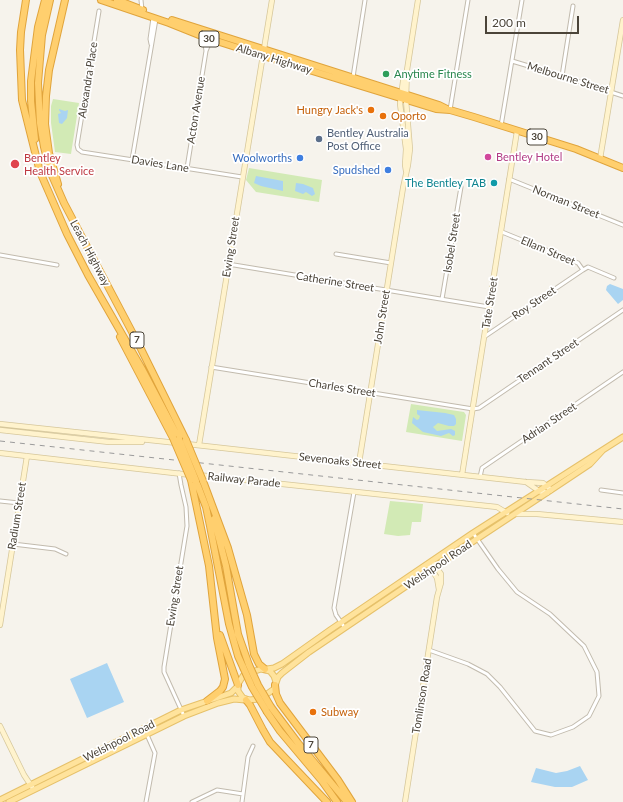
<!DOCTYPE html>
<style>
body{margin:0}
#map{position:relative;width:623px;height:802px;overflow:hidden;background:#f6f3ec;font-family:Lato,sans-serif}
canvas{display:block}
.scale{position:absolute;left:485px;top:16px;width:94px;height:18px;box-sizing:border-box;border:2px solid #4b4439;border-top:0;padding-left:5px;font-size:12px;line-height:14px;white-space:nowrap;color:#4b4439;-webkit-text-stroke:3px #fff;paint-order:stroke}
</style>
<div id="map">
<canvas width="623" height="802"></canvas>
<div class="scale">200 m</div>
</div>
<script>
const ctx = document.querySelector('canvas').getContext('2d');
ctx.lineJoin = 'round';
function fill(path, color) { ctx.fillStyle = color; ctx.fill(path, 'evenodd'); }
const poly = rows => new Path2D(rows.map(r => 'M' + r).join(''));
function stroke(path, color, width, dash) { ctx.strokeStyle = color; ctx.lineWidth = width; ctx.lineCap = dash ? 'butt' : 'round'; ctx.setLineDash(dash || []); ctx.stroke(path); }
function drawText(font, color, halo, rows, align = 'center') {
  ctx.font = font + ' Lato,sans-serif'; ctx.lineWidth = 3.5; ctx.setLineDash([]); ctx.textBaseline = 'middle'; ctx.strokeStyle = halo; ctx.fillStyle = color; for (const [text, x, y, turn = 0] of rows) {
    ctx.save(); ctx.translate(x, y); ctx.rotate((+turn || 0) * Math.PI / 180); ctx.textAlign = isNaN(turn) ? turn : align; if (halo) ctx.strokeText(text, 0, 0); ctx.fillText(text, 0, 0); ctx.restore();
  }
}
fill(poly([
 [53,99,79,103,71,154,55,152,51,123,51,106],
 [249,168,322,180,319,202,256,192,246,180],
 [411,404,464,412,466,415,462,441,406,432],
 [390,501,423,504,421,522,412,522,410,535,398,536,384,534]
]), '#d2eab5');
fill(poly([
 [59,109,65,111,68,110,67,118,62,124,59,123,58,114,61,113,59,110],
 [256,176,283,181,283,191,261,186,254,183],
 [296,183,303,184,313,188,315,194,312,196,306,192,303,194,295,191],
 [610,284,623,289,623,300,618,304,606,290,607,286],
 [417,410,445,413,454,415,456,419,456,424,454,426,449,426,438,423,433,427,437,431,451,429,455,431,455,435,453,436,449,433,441,436,423,432,412,423,413,417,417,420,419,419,420,416,417,414],
 [107,663,124,702,87,718,70,679],
 [580,766,588,780,572,787,555,787,531,782,536,768,556,773,567,771]
]), '#a9d4f2');
const street = poly([
 [141,0,142,10],
 [99,11,77,145,78,149,82,152,242,177],
 [151,44,150,39,153,18],
 [206,51,211,39],
 [512,61,562,76,623,96],
 [562,76,573,6],
 [353,77,365,0],
 [450,110,468,0],
 [501,126,522,0],
 [132,160,156,19],
 [187,168,206,51,204,37],
 [509,179,623,225],
 [502,232,578,263,583,270,588,267,614,278],
 [336,254,391,263],
 [0,255,57,265],
 [228,264,489,307],
 [442,299,461,187],
 [484,337,583,270],
 [211,367,473,409,479,408,623,310],
 [179,473,181,485,186,507,187,526,164,667,164,672,184,716],
 [480,477,482,468,623,372],
 [601,490,623,493],
 [0,501,19,503],
 [13,544,55,549,66,554],
 [345,628,336,615,334,608,354,492],
 [429,650,468,664,487,674,500,687,535,731,551,735,573,727,589,716,599,696,597,672,584,646,550,614,517,592,498,569,473,533],
 [144,728,155,753,146,802],
 [192,802,217,790,243,794],
 [242,802,248,757,253,746]
]);
const secondary = poly([
 [406,72,404,74,400,104,406,149,405,165,406,171],
 [600,159,623,20],
 [0,424,177,443],
 [0,430,109,442,142,442],
 [187,444,526,482,543,483,551,490],
 [199,445,272,0],
 [0,453,191,475],
 [359,463,403,188,408,165,410,149,406,100,407,70,418,0],
 [198,475,497,507,507,513],
 [462,475,517,131],
 [526,482,539,491,547,493],
 [516,514,537,514,623,522],
 [428,564,437,578,439,590],
 [0,625,27,456],
 [0,726,24,775,32,787],
 [405,802,437,597,441,583,441,574,434,564]
]);
const primary = poly([
 [267,669,274,668,282,664,330,630,473,533,623,437],
 [276,682,274,676,270,671,261,669,249,673,243,676,238,684,238,691,243,698,250,700,258,699,267,694,274,689,278,677,282,673,309,652,436,566,560,484,590,464,602,451],
 [0,800,181,710,231,693,238,686],
 [9,802,184,716,218,703,234,699,245,700]
]);
const highway = poly([
 [26,0,21,32,20,50,22,100,40,172,67,234,88,275,142,369,179,439],
 [50,0,42,35,38,83,40,123,44,147,50,171,64,203,141,349,186,440],
 [101,0,169,23,204,37,270,58,436,109,450,110,474,117,576,149,623,168],
 [117,0,143,10],
 [172,20,439,105,447,109],
 [35,139,31,101,31,81,38,27,45,0],
 [58,184,49,153,45,124,46,96,49,70,65,0],
 [120,337,173,438],
 [191,480,209,566,217,638,225,679,223,687,220,691,207,701],
 [196,481,206,507,210,526,229,624,238,656,243,667],
 [203,481,228,548,247,615,254,654,259,664,265,669],
 [214,519,226,566,238,634,249,665],
 [220,635,238,685],
 [275,685,276,694,280,703,338,780,352,802],
 [246,700,250,705,263,730,270,742,327,802],
 [271,707,298,743,347,802],
 [267,712,280,731,322,781,337,802]
]);
stroke(street, '#c2bbae', 5);
stroke(secondary, '#d6c79b', 6);
stroke(primary, '#e6c16a', 7);
stroke(highway, '#e0a43c', 8);
stroke(street, '#fff', 3);
stroke(secondary, '#fff3cd', 4.5);
stroke(primary, '#ffe39c', 5);
stroke(highway, '#ffcf6e', 6);
stroke(poly([
 [0,441,623,509]
]), '#9a9a9a', 1, [5, 5]);
const highwayBridge = poly([
 [173,438,191,480],
 [179,439,196,481],
 [186,440,203,481],
 [249,665,258,685,271,707],
 [243,667,252,687,267,712]
]);
stroke(highwayBridge, '#e0a43c', 8, []);
stroke(highwayBridge, '#ffcf6e', 6);
for (const [x, y, r, color] of [
 [386,74,4,"#2e9e5b"],
 [371,110,4,"#e8710a"],
 [383,116,4,"#e8710a"],
 [319,139,4,"#5c6f8a"],
 [488,157,4,"#d1479c"],
 [300,158,4,"#3f7fe0"],
 [15,164,5,"#e0444e"],
 [388,170,4,"#3f7fe0"],
 [494,183,4,"#0f9aa8"],
 [313,712,4,"#e8710a"]
]) { const dot = new Path2D(); dot.arc(x, y, r, 0, 2 * Math.PI); ctx.fillStyle = color; ctx.fill(dot); stroke(dot, '#fff', 1.5); }
for (const [x, y, w] of [
 [209,39,20],
 [537,137,20],
 [137,340,14],
 [311,745,14]
]) { const box = new Path2D(); box.roundRect(x - w / 2, y - 8, w, 16, 3); ctx.fillStyle = '#fff'; ctx.fill(box); stroke(box, '#4b4439', 1); }
drawText('bold 10px', '#4b4439', null, [
 ["30",209,39],
 ["30",537,137],
 ["7",137,340],
 ["7",311,745]
]);
drawText('11px', '#4b4439', '#fff', [
 ["Albany Highway",274,59,17],
 ["Melbourne Street",568,78,17],
 ["Alexandra Place",88,80,-81],
 ["Acton Avenue",196,110,-81],
 ["Davies Lane",160,164,9],
 ["Norman Street",566,202,22],
 ["Isobel Street",452,243,-81],
 ["Ewing Street",231,247,-81],
 ["Ellam Street",548,251,23],
 ["Leach Highway",90,253,62],
 ["Catherine Street",335,282,9],
 ["Tate Street",490,303,-81],
 ["Roy Street",534,303,-34],
 ["John Street",382,317,-81],
 ["Tennant Street",548,361,-34],
 ["Charles Street",342,388,9],
 ["Adrian Street",549,423,-34],
 ["Sevenoaks Street",340,461,6],
 ["Railway Parade",244,480,6],
 ["Radium Street",17,516,-81],
 ["Welshpool Road",438,565,-34],
 ["Ewing Street",175,596,-81],
 ["Tomlinson Road",422,696,-81],
 ["Welshpool Road",119,741,-27]
]);
drawText('11px', '#27864d', '#fff', [
 ["Anytime Fitness",394,74]
], 'left');
drawText('11px', '#c56008', '#fff', [
 ["Hungry Jack's",363,110,"right"],
 ["Oporto",391,116],
 ["Subway",321,712]
], 'left');
drawText('11px', '#4e5e75', '#fff', [
 ["Bentley Australia",327,133],
 ["Post Office",327,146]
], 'left');
drawText('11px', '#b23c85', '#fff', [
 ["Bentley Hotel",496,157]
], 'left');
drawText('11px', '#be3a42', '#fff', [
 ["Bentley",24,158],
 ["Health Service",24,171]
], 'left');
drawText('11px', '#366cbe', '#fff', [
 ["Woolworths",292,158],
 ["Spudshed",380,170]
], 'right');
drawText('11px', '#0d838f', '#fff', [
 ["The Bentley TAB",486,183]
], 'right');
</script>
